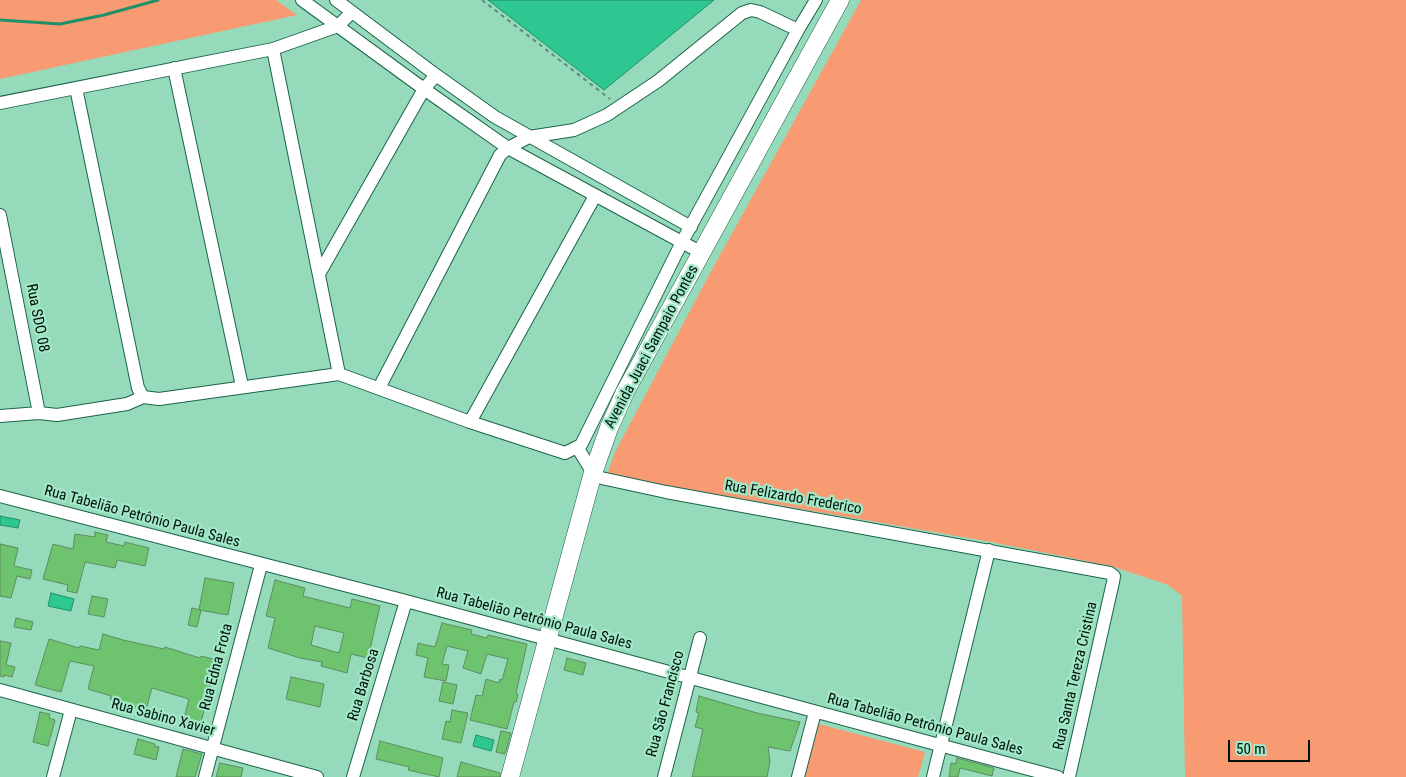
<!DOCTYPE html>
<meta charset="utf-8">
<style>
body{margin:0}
#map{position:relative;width:1406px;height:777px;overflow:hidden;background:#95dbbb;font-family:"Roboto Condensed",sans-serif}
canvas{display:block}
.scale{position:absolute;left:1228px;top:740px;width:82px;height:22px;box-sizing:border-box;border:2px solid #001208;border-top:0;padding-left:6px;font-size:15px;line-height:18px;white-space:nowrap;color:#001208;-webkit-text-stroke:4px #a2e8c8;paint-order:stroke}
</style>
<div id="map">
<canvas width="1406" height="777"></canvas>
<div class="scale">50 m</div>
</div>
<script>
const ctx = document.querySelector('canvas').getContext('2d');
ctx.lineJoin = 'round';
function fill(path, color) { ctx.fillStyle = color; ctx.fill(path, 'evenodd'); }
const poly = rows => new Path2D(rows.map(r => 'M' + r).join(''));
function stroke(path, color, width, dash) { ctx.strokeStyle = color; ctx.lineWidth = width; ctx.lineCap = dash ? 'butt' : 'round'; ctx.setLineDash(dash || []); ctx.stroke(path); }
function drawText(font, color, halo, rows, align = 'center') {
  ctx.font = font + ' "Roboto Condensed",sans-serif'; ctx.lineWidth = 4.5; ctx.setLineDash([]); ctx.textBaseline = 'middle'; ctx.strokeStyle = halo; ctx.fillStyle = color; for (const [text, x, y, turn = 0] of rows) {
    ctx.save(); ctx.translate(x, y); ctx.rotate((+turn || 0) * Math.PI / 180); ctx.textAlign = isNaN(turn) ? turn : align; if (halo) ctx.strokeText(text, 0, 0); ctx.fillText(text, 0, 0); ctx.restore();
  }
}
fill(poly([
 [0,0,276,0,297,15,0,79],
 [861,0,1406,0,1406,777,1185,777,1182,596,1168,585,1111,566,991,542,607,475,615,452,709,275],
 [819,724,925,752,918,777,805,777]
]), '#f89b73');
const water = poly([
 [488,0,714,0,604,90,488,0],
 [0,516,20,520,18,528,0,525,0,516],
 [51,593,74,599,71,611,48,606,51,593],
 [476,735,494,740,491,751,473,746,476,735]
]);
fill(water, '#2ec691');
stroke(water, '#209068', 1);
stroke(poly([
 [0,20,60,24,104,15,158,0]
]), '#209068', 3);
const building = poly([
 [95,532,108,535,106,542,124,546,125,542,149,548,145,566,117,560,115,568,85,562,77,593,67,591,68,585,43,579,53,544,73,549,75,534,95,537,95,532],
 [0,544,18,548,14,566,32,570,30,579,17,576,11,598,0,596,0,544],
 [205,578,234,583,228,615,199,610,205,578],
 [275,580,305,588,303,596,350,608,352,599,380,606,368,658,351,654,347,673,321,666,322,662,300,658,268,648,275,618,266,616,275,580],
 [315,626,344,633,339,653,311,645,315,626],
 [92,596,108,599,104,617,88,614,92,596],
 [192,608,201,610,197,627,188,625,192,608],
 [16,618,33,622,31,630,14,627,16,618],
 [442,623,472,630,471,634,487,638,488,635,527,644,516,693,518,694,516,702,514,702,507,729,470,720,476,695,482,696,486,679,499,683,500,679,502,680,508,659,487,654,481,674,463,668,468,651,447,646,442,664,449,665,446,681,424,677,428,658,416,655,418,643,435,647,442,623],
 [103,634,123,640,164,649,165,647,200,658,201,656,217,660,199,730,182,726,189,699,152,688,146,710,110,699,111,696,88,689,94,666,70,661,61,692,35,685,49,639,79,648,80,646,99,650,103,634],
 [0,641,11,643,6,665,15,667,12,677,4,675,4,677,0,676,0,641],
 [567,658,586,663,583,675,564,670,567,658],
 [291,677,324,684,320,707,286,699,291,677],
 [443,682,457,685,453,704,439,701,443,682],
 [699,696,757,713,800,722,790,751,768,747,770,761,767,777,692,777,703,729,695,727,699,713,696,712,699,696],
 [452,710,468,713,461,743,442,739,446,721,450,722,452,710],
 [40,712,50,714,49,718,55,720,48,746,33,742,40,712],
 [501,731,511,733,505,754,496,752,501,731],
 [138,739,155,744,154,746,159,747,156,760,134,754,138,739],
 [380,741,443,758,439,777,408,770,409,767,376,759,380,741],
 [183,749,202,754,195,777,176,777,183,749],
 [957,758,994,768,992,776,960,768,958,777,949,777,951,763,956,764,957,758],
 [461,762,500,773,500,777,457,777,461,762],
 [220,763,243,768,241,777,216,777,220,763]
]);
fill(building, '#6dc36e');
stroke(building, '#5f8c5f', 1);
const minor = poly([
 [302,0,424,89,508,148,702,253],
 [336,0,436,75,495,117,691,227],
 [273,49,339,374],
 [174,68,242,386],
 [76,88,138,388,143,397,159,399,339,374,470,422,565,453,581,445,682,242,798,30,816,0],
 [0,103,273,49,338,26,352,12],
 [0,215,39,413,0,416],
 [319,274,424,89,436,75],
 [379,388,500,155,508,148,529,137,574,130,607,115,658,81,742,13,751,10,760,12,798,30],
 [39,413,57,415,127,404,143,397],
 [470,422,595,196],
 [577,447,593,473],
 [592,476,666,492,1110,573,1114,576,1113,582,1069,777],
 [0,496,406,601,1058,777],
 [0,690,317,777],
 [53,777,71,710],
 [205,777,261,565],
 [353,777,406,601],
 [664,777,700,638],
 [798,777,815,712],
 [933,777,989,550]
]);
const secondary = poly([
 [510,777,592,476,609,428,625,392,840,0]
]);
stroke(minor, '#1b6449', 14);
stroke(secondary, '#1b6449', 19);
stroke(poly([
 [482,0,610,99]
]), '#5c8e76', 2, [4, 4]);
stroke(minor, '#fff', 12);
stroke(secondary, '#fff', 18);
drawText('15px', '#001208', '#a2e8c8', [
 ["Rua SDO 08",37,318,79],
 ["Avenida Juaci Sampaio Pontes",652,347,-62],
 ["Rua Felizardo Frederico",793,498,10],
 ["Rua Tabelião Petrônio Paula Sales",142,517,15],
 ["Rua Tabelião Petrônio Paula Sales",534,619,15],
 ["Rua Edna Frota",217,667,-75],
 ["Rua Santa Tereza Cristina",1076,676,-77],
 ["Rua Barbosa",364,685,-73],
 ["Rua São Francisco",666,704,-75],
 ["Rua Sabino Xavier",163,718,15],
 ["Rua Tabelião Petrônio Paula Sales",925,725,15]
]);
</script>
